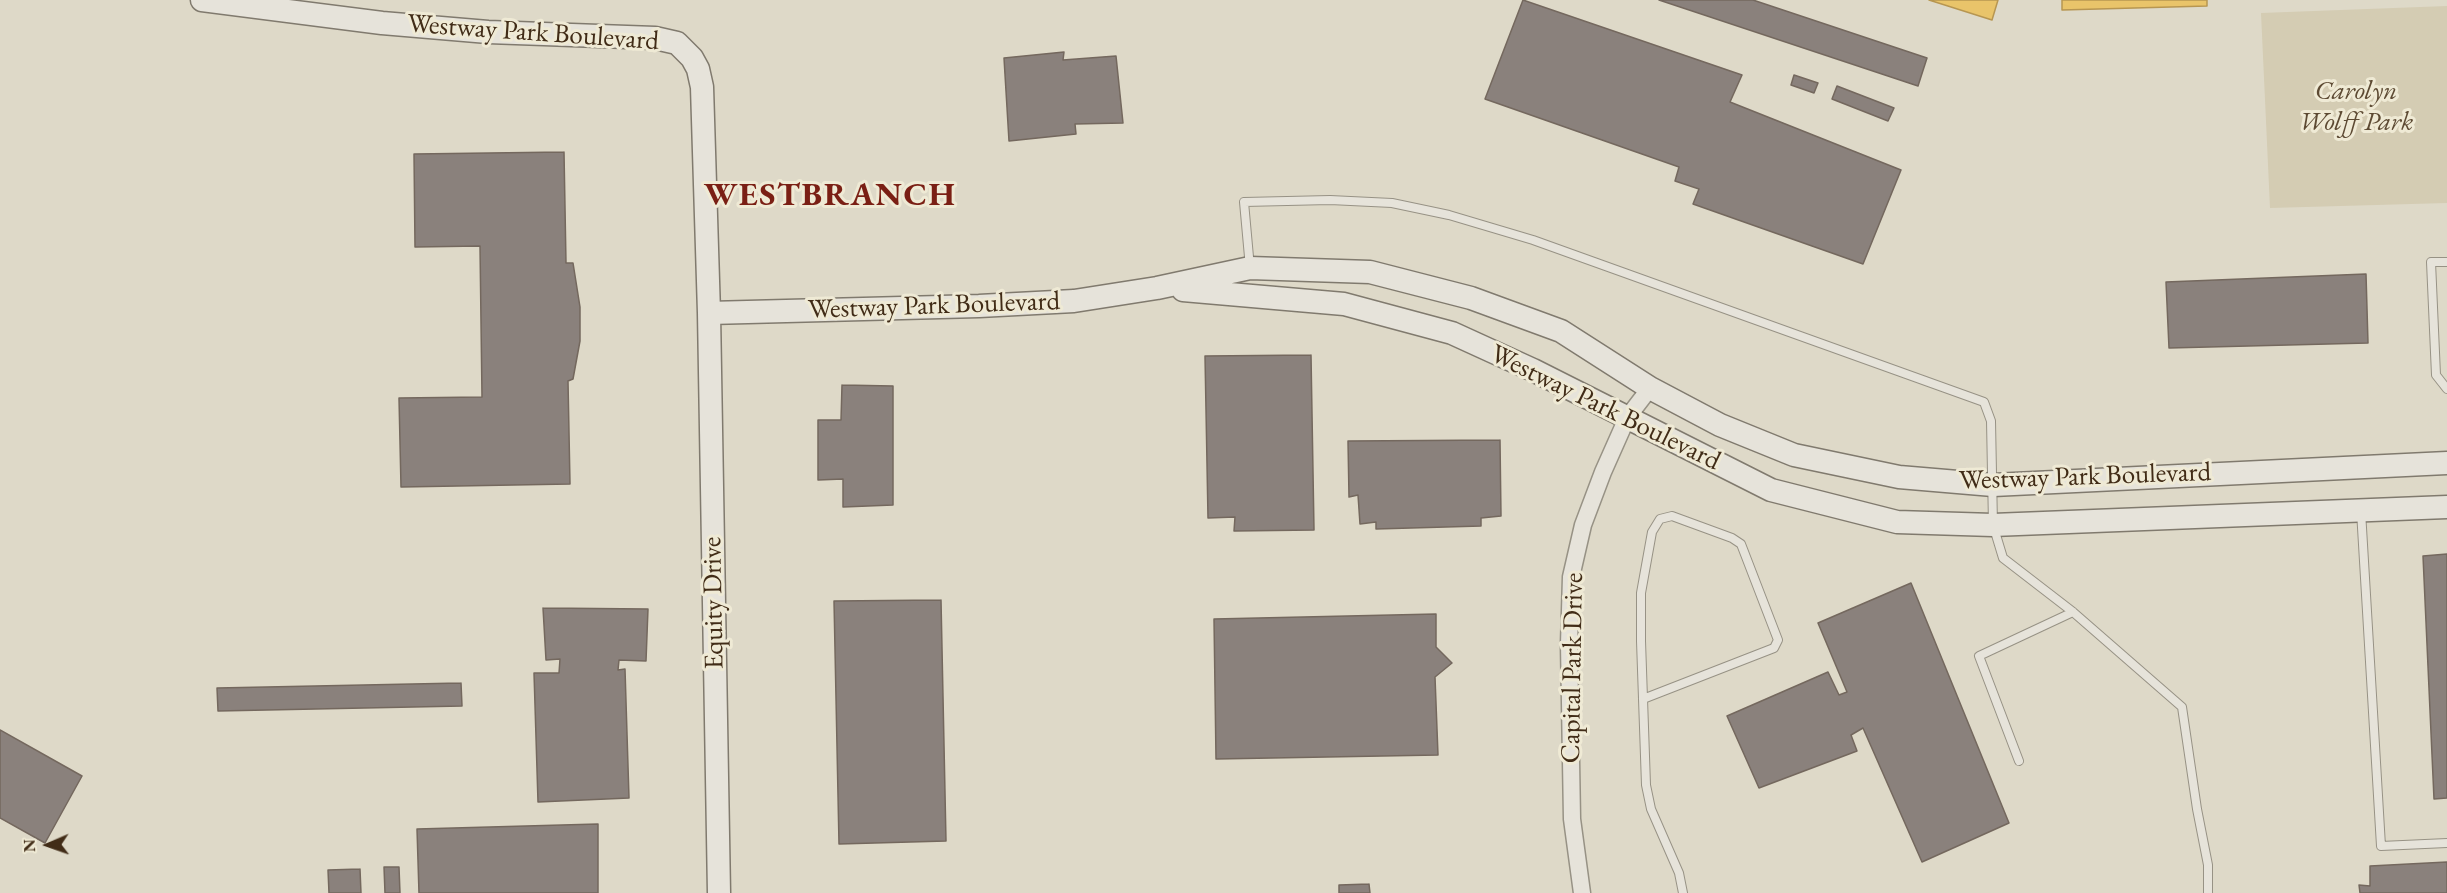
<!DOCTYPE html>
<style>
body{margin:0}
#map{position:relative;width:2447px;height:893px;overflow:hidden;background:#ded9c8;font-family:"EB Garamond",serif}
canvas{display:block}
.north{position:absolute;left:18px;top:815px;width:60px;height:60px;-webkit-text-stroke:4px #efead5;paint-order:stroke;rotate:268deg;font-size:16px;font-weight:700;line-height:24px;text-align:center;color:#412c17}
.north::after{content:'';display:block;margin:auto;width:21px;height:27px;background:#412c17;clip-path:polygon(50% 0,100% 100%,50% 72%,0 100%)}
</style>
<div id="map">
<canvas width="2447" height="893"></canvas>
<div class="north">N</div>
</div>
<script>
const ctx = document.querySelector('canvas').getContext('2d');
ctx.lineJoin = 'round';
function fill(path, color) { ctx.fillStyle = color; ctx.fill(path, 'evenodd'); }
const poly = rows => new Path2D(rows.map(r => 'M' + r).join(''));
function stroke(path, color, width, dash) { ctx.strokeStyle = color; ctx.lineWidth = width; ctx.lineCap = dash ? 'butt' : 'round'; ctx.setLineDash(dash || []); ctx.stroke(path); }
function drawText(font, color, halo, rows, align = 'center') {
  ctx.font = font + ' "EB Garamond",serif'; ctx.lineWidth = 6; ctx.setLineDash([]); ctx.textBaseline = 'middle'; ctx.strokeStyle = halo; ctx.fillStyle = color; for (const [text, x, y, turn = 0] of rows) {
    ctx.save(); ctx.translate(x, y); ctx.rotate((+turn || 0) * Math.PI / 180); ctx.textAlign = isNaN(turn) ? turn : align; if (halo) ctx.strokeText(text, 0, 0); ctx.fillText(text, 0, 0); ctx.restore();
  }
}
fill(poly([
 [2447,6,2447,203,2270,208,2261,13]
]), '#d4ccb3');
const homes = poly([
 [1929,0,1998,0,1992,20,1929,0],
 [2062,0,2207,0,2207,6,2062,10,2062,0]
]);
fill(homes, '#e9c46a');
stroke(homes, '#b79651', 1.5);
const industry = poly([
 [1523,0,1742,75,1730,102,1901,170,1863,264,1693,204,1699,189,1675,181,1679,167,1485,99,1523,0],
 [1659,0,1753,0,1927,58,1918,86,1659,0],
 [1064,52,1063,60,1116,56,1123,123,1075,124,1076,134,1009,141,1004,58,1064,52],
 [1794,75,1818,83,1814,93,1791,85,1794,75],
 [1837,86,1894,108,1888,121,1832,99,1837,86],
 [564,152,566,263,573,263,580,307,580,341,573,379,568,381,570,484,401,487,399,398,482,397,480,246,415,247,414,154,564,152],
 [2366,274,2368,343,2169,348,2166,282,2366,274],
 [1311,355,1314,530,1234,531,1235,517,1208,518,1205,356,1311,355],
 [842,385,893,386,893,505,843,507,843,479,818,480,818,420,841,420,842,385],
 [1500,440,1501,516,1481,518,1481,526,1376,529,1376,522,1360,524,1358,495,1349,497,1348,441,1500,440],
 [2447,554,2447,798,2434,799,2423,556,2447,554],
 [1911,583,2009,823,1922,862,1863,728,1851,735,1857,751,1759,788,1727,716,1828,672,1839,695,1847,692,1818,623,1911,583],
 [941,600,946,841,839,844,834,601,941,600],
 [543,608,648,609,646,661,619,660,618,670,625,669,629,798,538,802,534,673,559,673,560,659,546,660,543,608],
 [1436,614,1436,647,1452,663,1435,677,1438,755,1216,759,1214,619,1436,614],
 [461,683,462,706,218,711,217,688,461,683],
 [0,730,82,776,45,843,0,818,0,730],
 [598,824,598,893,419,893,417,829,598,824],
 [2447,862,2447,893,2360,893,2359,885,2370,886,2370,866,2447,862],
 [384,867,399,867,400,893,385,893,384,867],
 [360,869,361,893,329,893,328,870,360,869],
 [1369,884,1370,893,1339,893,1339,885,1369,884]
]);
fill(industry, '#8a817c');
stroke(industry, '#74685e', 1.5);
const lane = poly([
 [2447,262,2431,262,2436,375,2447,389],
 [1250,268,1244,202,1330,200,1392,203,1449,215,1533,240,1984,402,1991,421,1993,525,2003,558,2073,612,2182,707,2197,809,2208,865,2208,893],
 [2361,511,2381,846,2447,843],
 [1643,699,1774,648,1778,640,1741,544,1732,538,1672,516,1660,519,1652,532,1641,593,1641,641,1646,785,1651,809,1679,873,1683,893],
 [2019,761,1979,656,2073,612]
]);
const street = poly([
 [1582,893,1572,819,1569,644,1571,577,1583,525,1603,472,1627,418,1650,388]
]);
const secondary = poly([
 [202,0,382,23,488,32,655,38,677,43,692,58,698,69,702,87,709,313,719,893],
 [1183,290,1344,304,1452,333,1533,370,1771,490,1897,522,1993,525,2447,507],
 [709,313,979,306,1074,301,1157,288,1250,268,1370,272,1471,298,1561,331,1650,388,1720,425,1794,455,1899,477,1993,485,2447,463]
]);
stroke(lane, '#979285', 10);
stroke(street, '#979285', 19);
stroke(secondary, '#807a6e', 25);
stroke(lane, '#e6e3da', 8);
stroke(street, '#e6e3da', 16);
stroke(secondary, '#e6e3da', 22);
drawText('27px', '#412c17', '#efead5', [
 ["Westway Park Boulevard",533,33,4],
 ["Westway Park Boulevard",934,306,-2],
 ["Westway Park Boulevard",1605,408,26],
 ["Westway Park Boulevard",2085,477,-2],
 ["Equity Drive",714,603,-91],
 ["Capital Park Drive",1573,668,-89]
]);
drawText('italic 27px', '#5d4a33', '#efead5', [
 ["Carolyn",2356,92],
 ["Wolff Park",2356,123]
]);
ctx.letterSpacing = '1.5px';
drawText('bold 33px', '#7a1f14', '#efead5', [
 ["WESTBRANCH",830,196]
]);
ctx.letterSpacing = '0px';
</script>
